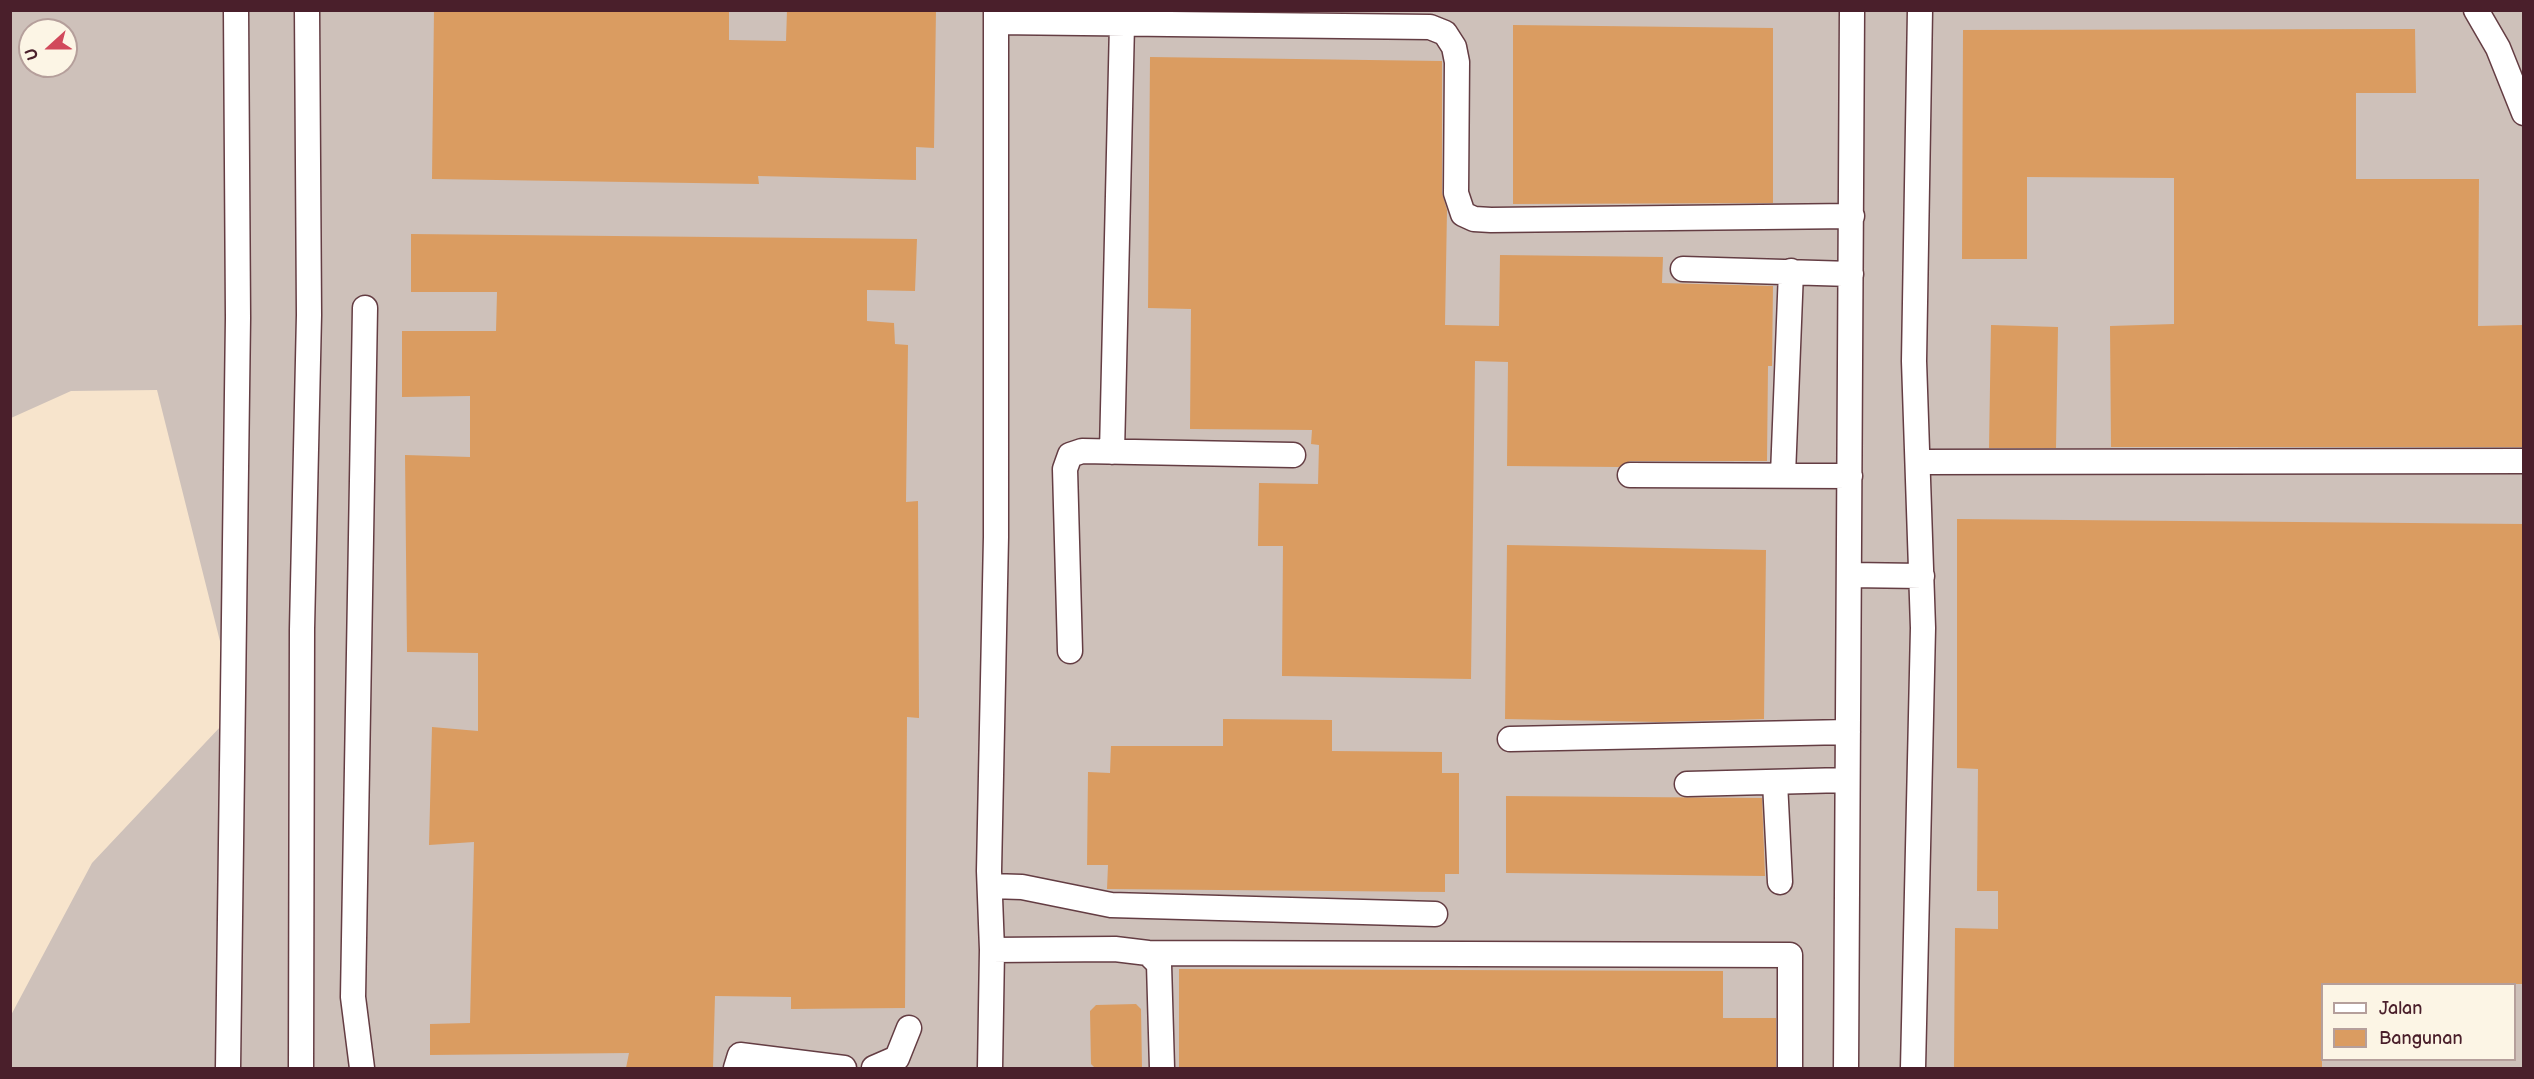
<!DOCTYPE html>
<style>
body{margin:0}
#map{position:relative;width:2534px;height:1079px;overflow:hidden;background:#f7e4cc;font-family:"Balsamiq Sans",sans-serif}
canvas{display:block}
.frame{position:absolute;inset:0;border:12px solid #4a1f2b;pointer-events:none}
.legend{position:absolute;left:2321px;top:983px;width:195px;height:78px;box-sizing:border-box;background:#fcf5e5;border:2px solid #b59f9b;margin:0;padding:8px 10px;list-style:none;font-size:18px;color:#4a1f2b}
.legend li{display:flex;align-items:center;gap:12px;height:30px}
.legend b{width:30px;border:2px solid #b59f9b}
.north{position:absolute;left:18px;top:18px;width:60px;height:60px;box-sizing:border-box;background:#fcf5e5;border:2px solid #b59f9b;border-radius:50%;rotate:249deg;font-size:16px;font-weight:700;line-height:24px;text-align:center;color:#4a1f2b}
.north::after{content:'';display:block;margin:auto;width:21px;height:27px;background:#d1495b;clip-path:polygon(50% 0,100% 100%,50% 72%,0 100%)}
</style>
<div id="map">
<canvas width="2534" height="1079"></canvas>
<div class="frame"></div>
<ul class="legend">
<li><b style="height:8px;background:#fff"></b>Jalan</li>
<li><b style="height:16px;background:#da9c61"></b>Bangunan</li>
</ul>
<div class="north">U</div>
</div>
<script>
const ctx = document.querySelector('canvas').getContext('2d');
ctx.lineJoin = 'round';
function fill(path, color) { ctx.fillStyle = color; ctx.fill(path, 'evenodd'); }
const poly = rows => new Path2D(rows.map(r => 'M' + r).join(''));
function stroke(path, color, width, dash) { ctx.strokeStyle = color; ctx.lineWidth = width; ctx.lineCap = dash ? 'butt' : 'round'; ctx.setLineDash(dash || []); ctx.stroke(path); }
fill(poly([
 [11,11,2523,11,2523,1068,11,1068,10,1017,92,863,237,709,157,390,71,391,11,418],
 [30,30,66,30,66,66,30,66],
 [2322,984,2514,984,2514,1060,2322,1060]
]), '#cec1ba');
fill(poly([
 [434,10,729,10,729,40,786,41,787,10,936,10,934,148,916,147,916,180,758,176,759,184,432,179],
 [1513,25,1773,28,1773,203,1513,204],
 [2415,29,2416,93,2356,93,2356,179,2479,179,2478,326,2523,325,2523,447,2111,447,2110,326,2174,324,2174,178,2027,177,2027,259,1962,259,1963,30],
 [1150,57,1442,61,1442,193,1447,210,1445,325,1499,326,1500,255,1663,257,1662,283,1773,286,1772,366,1768,366,1767,461,1630,461,1619,467,1507,466,1508,362,1475,361,1471,679,1282,676,1283,546,1258,546,1259,483,1318,484,1319,445,1311,444,1312,430,1190,429,1191,309,1148,308],
 [411,234,917,239,915,291,867,290,867,321,894,323,895,344,908,345,906,502,918,501,919,718,907,717,905,1008,791,1009,791,997,715,996,713,1068,626,1068,629,1053,430,1055,430,1024,470,1023,474,842,429,845,432,727,478,731,478,653,407,652,405,455,470,457,470,396,402,397,402,331,496,331,497,292,411,292],
 [1991,325,2058,327,2056,448,1989,448],
 [1957,519,2523,524,2523,984,2322,984,2322,1068,1954,1068,1955,928,1998,929,1998,891,1977,891,1978,769,1957,768],
 [1507,545,1766,550,1764,719,1659,722,1505,719],
 [1223,719,1332,720,1332,751,1442,752,1442,773,1459,773,1459,874,1445,874,1445,892,1107,889,1108,865,1087,865,1088,772,1110,773,1111,746,1223,746],
 [1506,796,1762,798,1765,876,1506,873],
 [1179,969,1723,971,1723,1018,1776,1018,1776,1068,1179,1068],
 [1136,1004,1141,1009,1142,1068,1095,1068,1091,1064,1090,1011,1096,1005]
]), '#da9c61');
const minor = poly([
 [2476,10,2498,48,2524,113],
 [996,22,1430,27,1445,33,1454,47,1457,62,1456,193,1463,214,1474,219,1491,220,1852,216],
 [1683,269,1851,274],
 [1112,452,1122,24],
 [1919,462,2524,461],
 [1630,475,1850,476],
 [1783,475,1791,271],
 [1850,575,1922,576],
 [1070,651,1065,469,1070,455,1082,451,1293,455],
 [1510,739,1848,732],
 [1775,782,1780,882],
 [1687,784,1846,780],
 [990,886,1022,887,1111,905,1435,914],
 [992,950,1115,949,1148,953,1159,964,1162,1068],
 [1148,953,1790,955,1790,1068],
 [228,1068,238,318,236,10],
 [301,1068,302,629,309,315,307,10],
 [362,1068,353,997,365,308],
 [736,1068,740,1055,844,1068],
 [874,1068,897,1058,909,1028],
 [990,1068,992,950,989,871,996,537,996,10],
 [1846,1068,1852,10],
 [1913,1068,1923,628,1914,361,1920,10]
]);
stroke(minor, '#643d43', 27);
stroke(minor, '#fff', 24);
</script>
